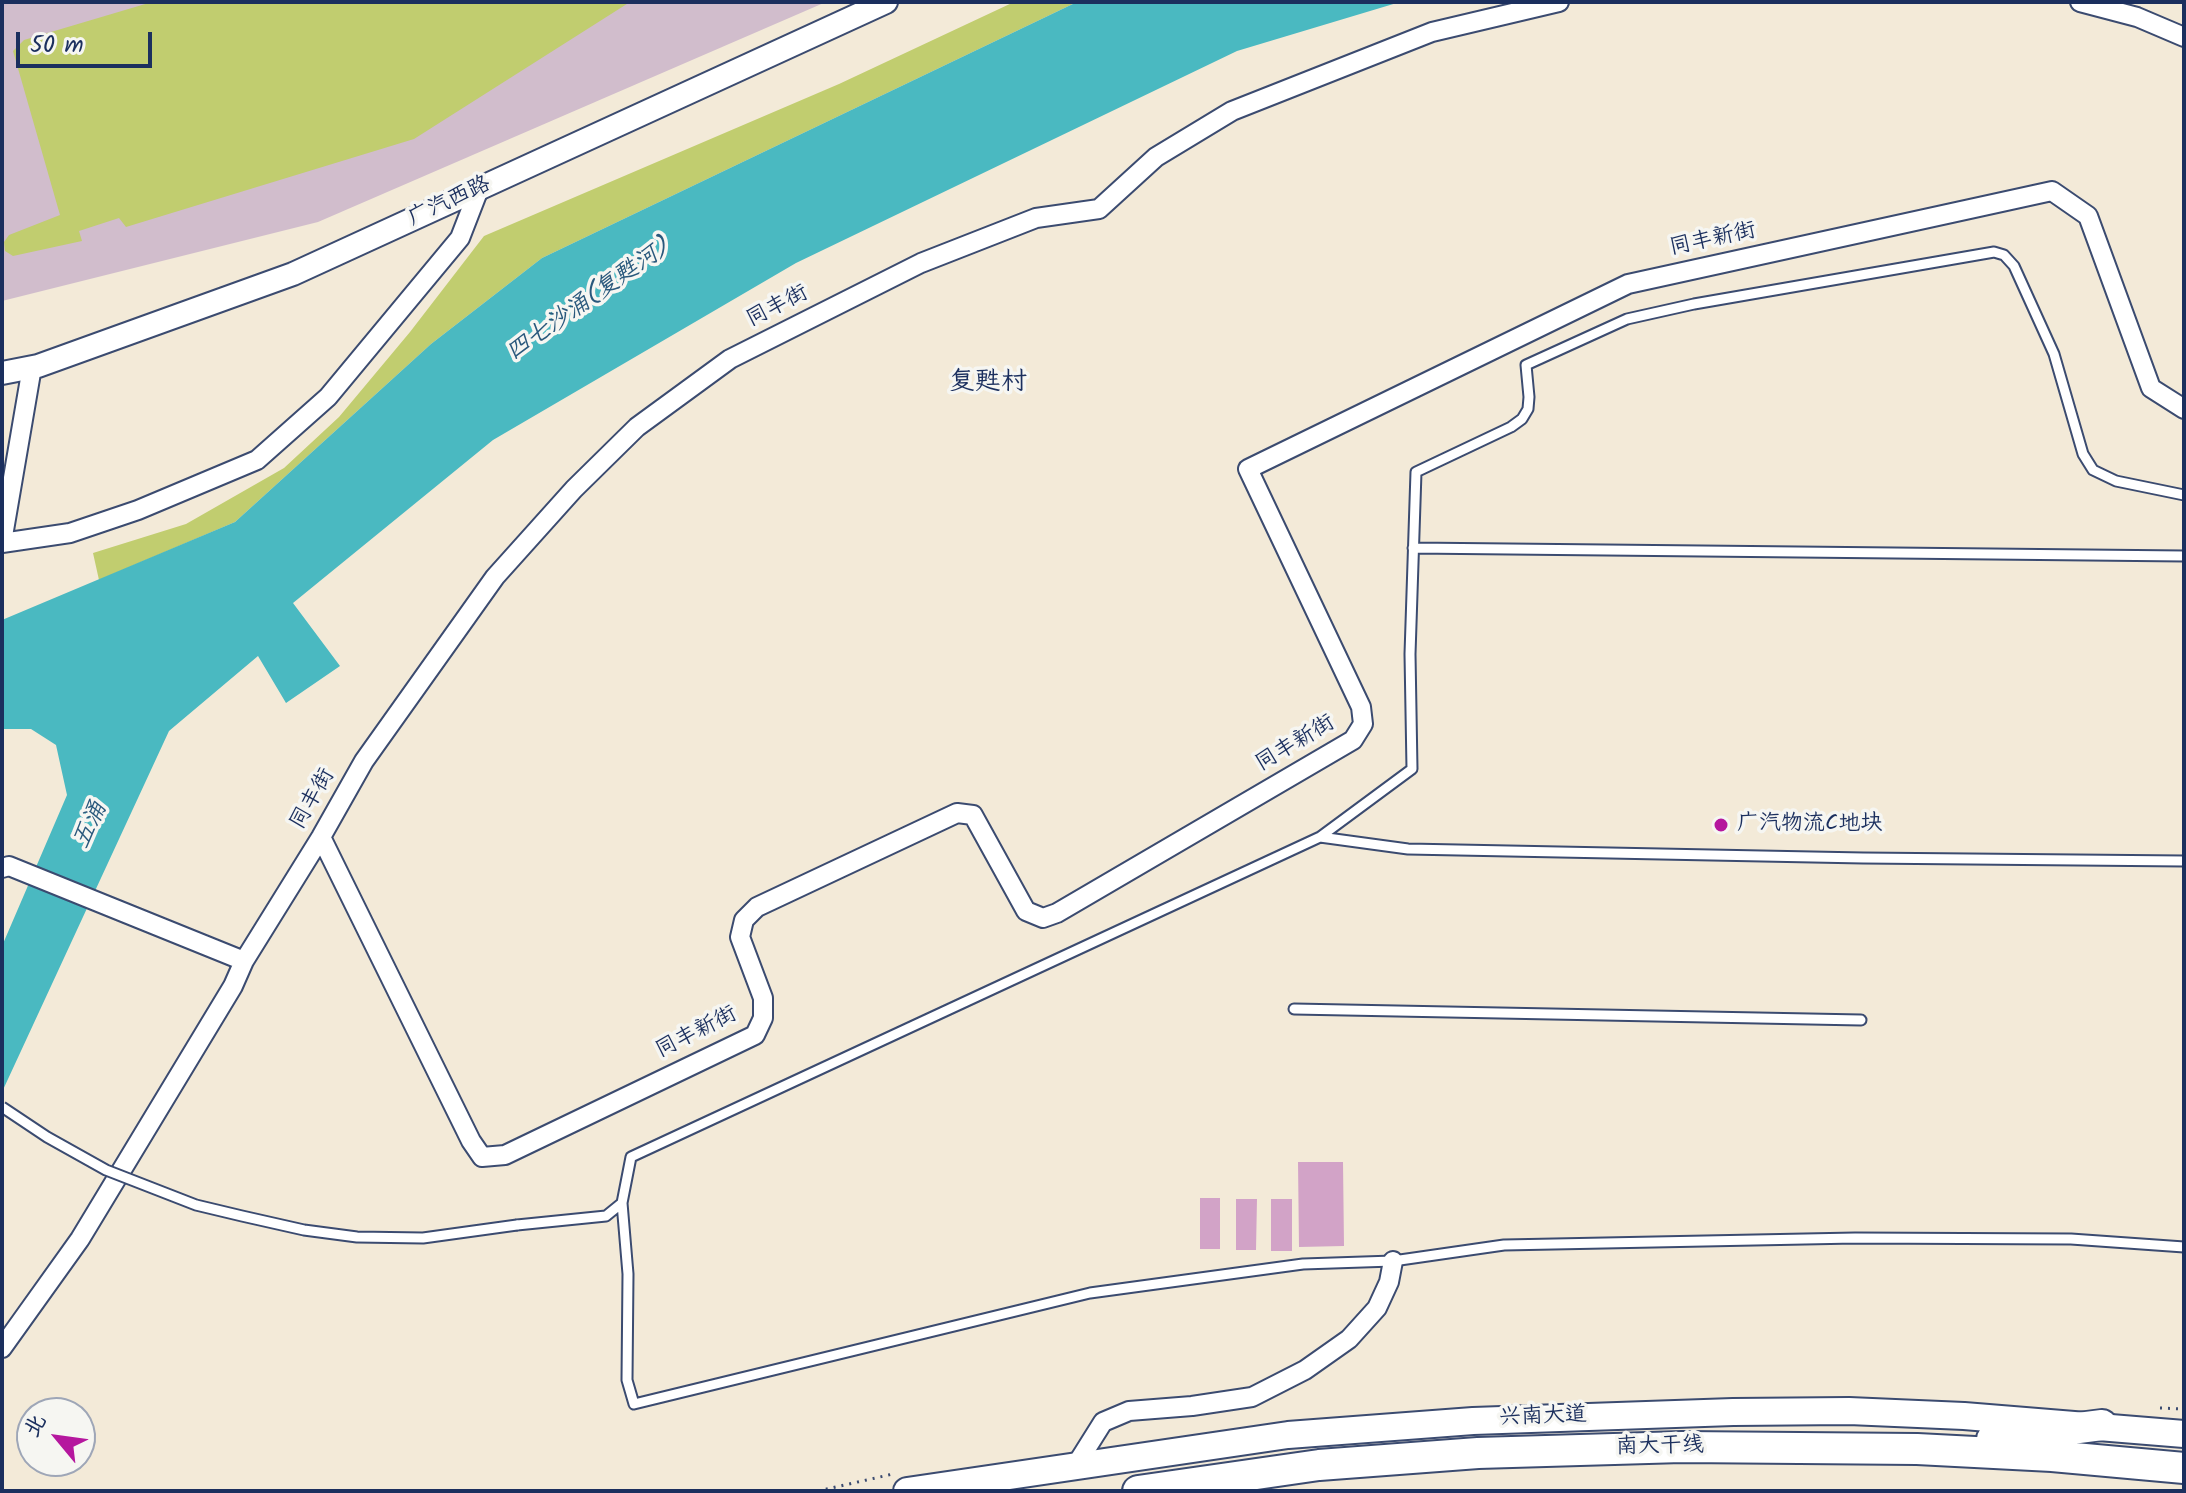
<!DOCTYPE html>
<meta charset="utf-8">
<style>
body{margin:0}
#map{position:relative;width:2186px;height:1493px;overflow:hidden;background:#f3ead8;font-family:Kalam,"LXGW WenKai TC",sans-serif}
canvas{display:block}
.frame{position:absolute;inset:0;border:4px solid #1b2f5e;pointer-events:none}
.north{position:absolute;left:16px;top:1397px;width:80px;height:80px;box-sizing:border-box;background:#f6f6f2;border:2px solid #9ea6b7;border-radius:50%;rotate:299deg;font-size:22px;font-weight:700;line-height:32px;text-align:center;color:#1b2f5e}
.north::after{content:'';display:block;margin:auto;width:28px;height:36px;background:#b5179e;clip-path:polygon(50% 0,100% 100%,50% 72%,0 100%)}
.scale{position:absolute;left:16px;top:32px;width:136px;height:36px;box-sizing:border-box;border:4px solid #1b2f5e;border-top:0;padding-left:10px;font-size:24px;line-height:28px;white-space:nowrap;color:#1b2f5e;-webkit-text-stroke:6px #f6f6f2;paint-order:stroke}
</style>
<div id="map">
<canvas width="2186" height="1493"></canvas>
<div class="frame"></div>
<div class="north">北</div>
<div class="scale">50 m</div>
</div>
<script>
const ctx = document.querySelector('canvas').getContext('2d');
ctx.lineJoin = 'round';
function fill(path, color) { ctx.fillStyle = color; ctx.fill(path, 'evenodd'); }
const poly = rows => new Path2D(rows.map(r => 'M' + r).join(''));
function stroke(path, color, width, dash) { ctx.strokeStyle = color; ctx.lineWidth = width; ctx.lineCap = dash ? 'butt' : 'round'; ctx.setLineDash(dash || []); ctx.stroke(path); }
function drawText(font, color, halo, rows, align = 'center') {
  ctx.font = font + ' Kalam,"LXGW WenKai TC",sans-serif'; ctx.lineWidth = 7; ctx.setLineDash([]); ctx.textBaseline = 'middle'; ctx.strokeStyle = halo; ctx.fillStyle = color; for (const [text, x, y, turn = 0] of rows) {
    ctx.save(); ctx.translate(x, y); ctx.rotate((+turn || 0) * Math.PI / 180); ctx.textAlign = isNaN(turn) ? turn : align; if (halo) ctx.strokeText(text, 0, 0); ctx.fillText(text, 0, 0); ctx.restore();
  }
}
fill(poly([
 [2,2,826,2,318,222,2,301]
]), '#d1bdcc');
fill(poly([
 [152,2,630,2,414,139,126,227,119,218,79,231,82,241,13,256,5,251,4,242,9,235,60,215,13,51,24,40],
 [1014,2,1077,2,542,258,431,344,235,522,99,580,93,553,186,524,284,468,339,417,410,332,484,236,839,84]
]), '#c1cd6f');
fill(poly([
 [1077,2,1400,2,1237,51,796,263,493,440,293,603,340,666,286,703,258,656,169,731,2,1092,2,946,67,795,56,745,31,729,2,729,2,620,235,522,431,344,542,258]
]), '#4ab9c1');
fill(poly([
 [1298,1162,1343,1162,1344,1246,1299,1247],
 [1200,1198,1220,1198,1220,1249,1200,1249],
 [1236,1199,1257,1199,1256,1250,1236,1250],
 [1271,1199,1292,1199,1292,1251,1271,1251]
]), '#d2a3c7');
const service = poly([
 [2184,495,2116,481,2093,470,2083,454,2054,354,2014,266,2004,255,1994,252,1694,304,1627,319,1526,365,1529,397,1528,409,1522,419,1511,427,1416,472,1410,654,1412,769,1320,837,631,1157,622,1203,628,1274,627,1380,634,1404,1090,1293,1303,1264,1393,1261,1504,1245,1855,1238,2071,1239,2184,1247],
 [1413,548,2184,556],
 [1320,837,1408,849,1863,858,2184,861],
 [1294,1009,1861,1020],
 [517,1225,606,1216,622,1203]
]);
const minor = poly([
 [2080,2,2137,17,2184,37],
 [2,542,32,367],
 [2,543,70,533,138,510,257,460,328,397,460,238,479,189],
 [321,837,471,1141,482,1157,505,1155,755,1035,763,1018,763,998,740,937,744,920,757,907,957,813,973,815,1026,911,1043,918,1057,913,1353,740,1363,724,1361,707,1248,469,1628,284,2052,191,2088,216,2151,388,2184,409],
 [2,868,9,866,244,961],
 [2,1348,80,1239,233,986,244,961,321,837,364,761,495,577,574,489,637,427,730,359,921,263,1036,218,1099,209,1156,157,1232,111,1432,32,1559,2],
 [1076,1465,1103,1422,1129,1411,1192,1406,1252,1397,1305,1370,1349,1339,1377,1308,1389,1282,1393,1261]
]);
const tertiary = poly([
 [2,373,38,366,293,274,886,2]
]);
const secondary = poly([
 [907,1491,1288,1435,1473,1421,1733,1412,1849,1411,1964,1416,2184,1434]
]);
const trunk = poly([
 [1992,1439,2102,1425],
 [1138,1491,1319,1465,1478,1453,1682,1447,1917,1449,2052,1456,2184,1468]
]);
stroke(service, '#3b4b70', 13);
stroke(minor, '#3b4b70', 22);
stroke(tertiary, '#3b4b70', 26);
stroke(secondary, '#3b4b70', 30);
stroke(trunk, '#3b4b70', 34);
stroke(poly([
 [2160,1408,2184,1409],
 [818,1491,893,1474]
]), '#3b4b70', 3, [2, 6]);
stroke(service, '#fff', 9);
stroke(minor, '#fff', 18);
stroke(tertiary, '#fff', 22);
stroke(secondary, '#fff', 26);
stroke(trunk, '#fff', 30);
const serviceBridge = poly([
 [2,1107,47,1137,106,1170,196,1205,242,1216,304,1230,357,1237,423,1238,517,1225]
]);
stroke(serviceBridge, '#3b4b70', 13, []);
stroke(serviceBridge, '#fff', 9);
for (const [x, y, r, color] of [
 [1721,825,8,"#b5179e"]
]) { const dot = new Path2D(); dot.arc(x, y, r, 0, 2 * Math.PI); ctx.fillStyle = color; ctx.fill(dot); stroke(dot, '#f6f6f2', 3); }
drawText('22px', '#1b2f5e', '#f6f6f2', [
 ["广汽西路",450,203,-25],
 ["同丰新街",1713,241,-12],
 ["同丰街",778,308,-27],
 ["同丰新街",1296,745,-31],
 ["同丰街",314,800,-60],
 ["同丰新街",697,1034,-27],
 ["兴南大道",1543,1418,-2],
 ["南大干线",1660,1448,-1]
]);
drawText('22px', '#1b2f5e', '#f6f6f2', [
 ["广汽物流C地块",1737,825]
], 'left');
drawText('italic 24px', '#29587c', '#f6f6f2', [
 ["四七沙涌(复甦河)",589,302,-35],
 ["五涌",92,826,-65]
]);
drawText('26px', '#1b2f5e', '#f6f6f2', [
 ["复甦村",988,385]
]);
</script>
